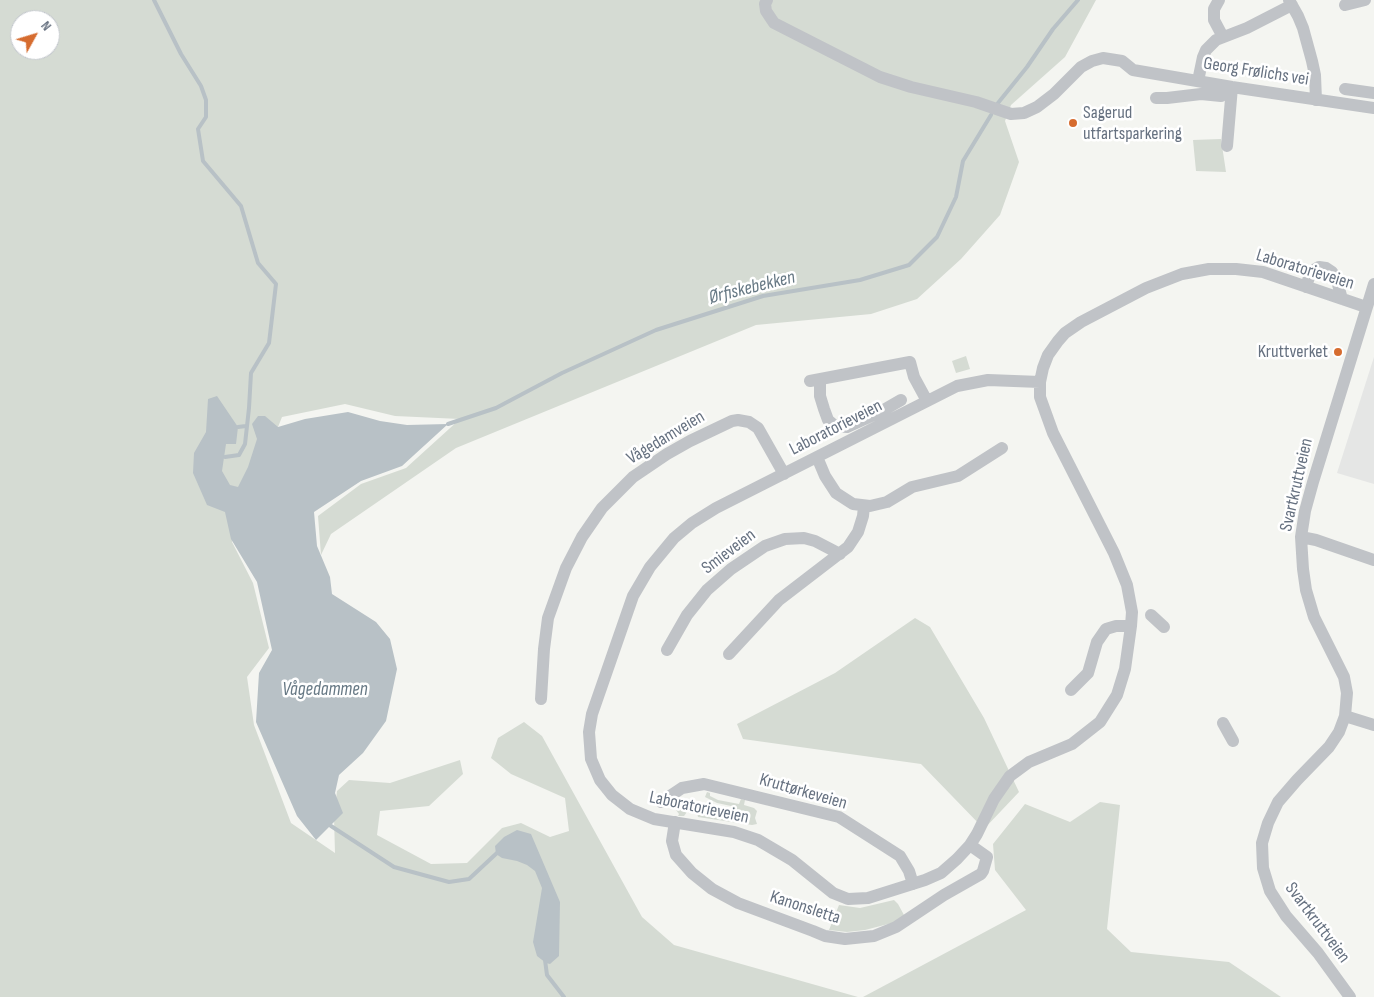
<!DOCTYPE html>
<meta charset="utf-8">
<style>
body{margin:0}
#map{position:relative;width:1374px;height:997px;overflow:hidden;background:#f4f5f1;font-family:"Sofia Sans Condensed",sans-serif}
canvas{display:block}
.north{position:absolute;left:10px;top:10px;width:50px;height:50px;box-sizing:border-box;background:#fff;border:1px solid #c2c6cc;border-radius:50%;rotate:51deg;font-size:14px;font-weight:700;line-height:20px;text-align:center;color:#667180}
.north::after{content:'';display:block;margin:auto;width:18px;height:22px;background:#d66c2f;clip-path:polygon(50% 0,100% 100%,50% 72%,0 100%)}
</style>
<div id="map">
<canvas width="1374" height="997"></canvas>
<div class="north">N</div>
</div>
<script>
const ctx = document.querySelector('canvas').getContext('2d');
ctx.lineJoin = 'round';
function fill(path, color) { ctx.fillStyle = color; ctx.fill(path, 'evenodd'); }
const poly = rows => new Path2D(rows.map(r => 'M' + r).join(''));
function stroke(path, color, width, dash) { ctx.strokeStyle = color; ctx.lineWidth = width; ctx.lineCap = dash ? 'butt' : 'round'; ctx.setLineDash(dash || []); ctx.stroke(path); }
function drawText(font, color, halo, rows, align = 'center') {
  ctx.font = font + ' "Sofia Sans Condensed",sans-serif'; ctx.lineWidth = 5; ctx.setLineDash([]); ctx.textBaseline = 'middle'; ctx.strokeStyle = halo; ctx.fillStyle = color; for (const [text, x, y, turn = 0] of rows) {
    ctx.save(); ctx.translate(x, y); ctx.rotate((+turn || 0) * Math.PI / 180); ctx.textAlign = isNaN(turn) ? turn : align; if (halo) ctx.strokeText(text, 0, 0); ctx.fillText(text, 0, 0); ctx.restore();
  }
}
fill(poly([
 [1374,357,1374,484,1337,473]
]), '#e5e6e5');
fill(poly([
 [0,0,1096,0,1065,57,1011,105,1005,121,1019,162,1000,215,961,259,917,299,871,314,756,325,456,448,331,534,321,555,318,516,361,484,406,468,460,419,395,416,345,404,282,417,232,542,253,583,269,648,247,677,254,725,291,823,335,853,334,817,337,791,349,780,390,783,460,760,463,774,429,806,380,811,377,835,431,864,467,863,502,828,521,823,550,837,569,831,565,798,511,774,491,758,498,738,524,722,542,736,642,917,674,945,858,997,0,997],
 [20,20,50,20,50,50,20,50],
 [1221,139,1226,172,1196,171,1193,140],
 [966,356,970,369,956,373,952,361],
 [915,618,930,627,984,718,1019,792,984,829,921,764,743,739,737,724,835,673],
 [707,792,710,793,710,796,718,800,739,804,741,799,745,800,744,805,754,808,757,811,755,818,757,824,752,825,698,817,697,811,692,809,687,812,684,816,678,816,679,814,676,810,690,799,696,803,696,807,718,808,724,814,730,816,734,814,735,811,734,809,731,806,717,803,705,797],
 [1100,802,1120,805,1107,929,1131,952,1229,962,1281,997,863,997,1026,910,995,870,993,844,1025,804,1070,822],
 [894,900,898,904,904,915,896,922,865,930,847,932,829,930,839,905,860,908]
]), '#d5dbd3');
fill(poly([
 [217,396,238,427,236,444,226,444,222,471,230,485,238,487,248,467,257,439,252,424,258,416,265,416,278,427,305,419,348,412,380,421,407,425,448,424,402,466,361,481,314,512,317,546,330,577,332,594,376,622,390,639,397,669,386,721,363,753,339,775,335,793,343,813,316,840,297,816,256,722,259,673,272,650,257,582,231,539,225,512,207,505,193,473,194,453,206,432,208,399],
 [517,830,531,834,560,902,559,956,550,964,546,963,537,956,533,942,542,888,535,871,527,865,517,861,502,858,496,854,495,846,504,837]
]), '#b8c1c6');
stroke(poly([
 [154,0,181,54,201,86,206,100,206,117,198,129,203,161,241,206,258,263,276,284,269,343,251,373,249,408,245,444,239,455,225,457],
 [998,103,1027,67,1053,29,1078,0],
 [448,424,496,408,562,373,656,330,763,296,860,280,909,265,937,237,956,197,963,161,991,115],
 [238,427,246,426],
 [331,826,394,867,449,882,469,879,498,852],
 [545,960,547,975,564,997]
]), '#b8c1c6', 4);
stroke(poly([
 [767,0,765,4,766,11,774,23,880,77,911,87,976,102,1011,114,1024,113,1037,107,1054,94,1081,67,1092,61,1103,58,1122,61,1133,70,1232,87,1374,108],
 [1219,0,1214,9,1214,20,1223,37],
 [1289,0,1298,16,1303,28,1312,61,1315,75,1316,100],
 [1345,5,1365,0],
 [1198,81,1203,57,1206,50,1216,40,1247,28,1292,5],
 [1345,89,1374,93],
 [1156,98,1167,98,1201,94,1221,96],
 [1227,146,1232,87],
 [1306,287,1310,274,1314,270,1319,267,1326,268,1332,272,1337,281,1342,299],
 [820,379,820,396,824,409,828,420,835,426,847,427,882,411,901,400],
 [810,381,910,362,914,377,927,401],
 [1040,382,988,380,957,386,716,508,692,523,674,538,650,567,633,596,592,714,589,732,591,759,600,780,612,795,630,809,654,819,734,832,758,840,792,860,833,893,848,899,868,898,925,880,941,873,957,859,970,845,977,834,994,799,1010,776,1029,762,1072,744,1100,722,1117,695,1125,669,1131,626,1132,612,1127,585,1114,553,1053,433,1040,397,1040,382,1043,368,1048,355,1058,341,1065,333,1081,322,1146,288,1182,274,1209,269,1236,269,1263,272,1366,307],
 [817,457,825,476,836,493,853,504,870,506,887,502,912,487,958,476,1002,448],
 [1301,537,1316,540,1374,560],
 [1151,615,1164,627],
 [667,650,687,615,707,590,731,569,765,546,785,539,804,538,815,541,840,554],
 [729,654,779,600,848,547,858,532,863,516,864,506],
 [1071,690,1088,673,1097,642,1106,629,1116,626,1131,626],
 [541,699,544,649,548,618,566,568,582,537,602,508,633,477,667,454,690,441,732,421,738,420,749,422,758,428,784,474],
 [1345,716,1374,725],
 [1223,723,1233,741],
 [661,802,682,788,704,784,839,817,900,856,909,871,913,884],
 [675,822,672,841,676,855,692,873,712,889,738,903,813,931,825,936,845,939,874,936,896,927,944,895,981,874,983,871,987,857,970,845],
 [1350,997,1318,953,1286,916,1270,891,1263,868,1262,843,1268,823,1278,802,1297,780,1329,747,1339,732,1345,716,1347,693,1344,677,1314,617,1306,590,1303,569,1301,537,1305,511,1313,482,1374,284]
]), '#c0c3c7', 12);
for (const [x, y, r, color] of [
 [1073,123,5,"#d66c2f"],
 [1338,352,5,"#d66c2f"]
]) { const dot = new Path2D(); dot.arc(x, y, r, 0, 2 * Math.PI); ctx.fillStyle = color; ctx.fill(dot); stroke(dot, '#fff', 2); }
drawText('18px', '#667180', '#fff', [
 ["Georg Frølichs vei",1256,72,9],
 ["Laboratorieveien",1305,270,17],
 ["Laboratorieveien",836,428,-27],
 ["Vågedamveien",666,438,-31],
 ["Svartkruttveien",1297,485,-77],
 ["Smieveien",729,552,-37],
 ["Kruttørkeveien",803,792,16],
 ["Laboratorieveien",699,808,12],
 ["Kanonsletta",805,908,18],
 ["Svartkruttveien",1317,923,53]
]);
drawText('18px', '#667180', '#fff', [
 ["Sagerud",1083,113],
 ["utfartsparkering",1083,134],
 ["Kruttverket",1328,352,"right"]
], 'left');
drawText('italic 19px', '#667884', '#fff', [
 ["Ørfiskebekken",752,288,-14],
 ["Vågedammen",325,690]
]);
</script>
